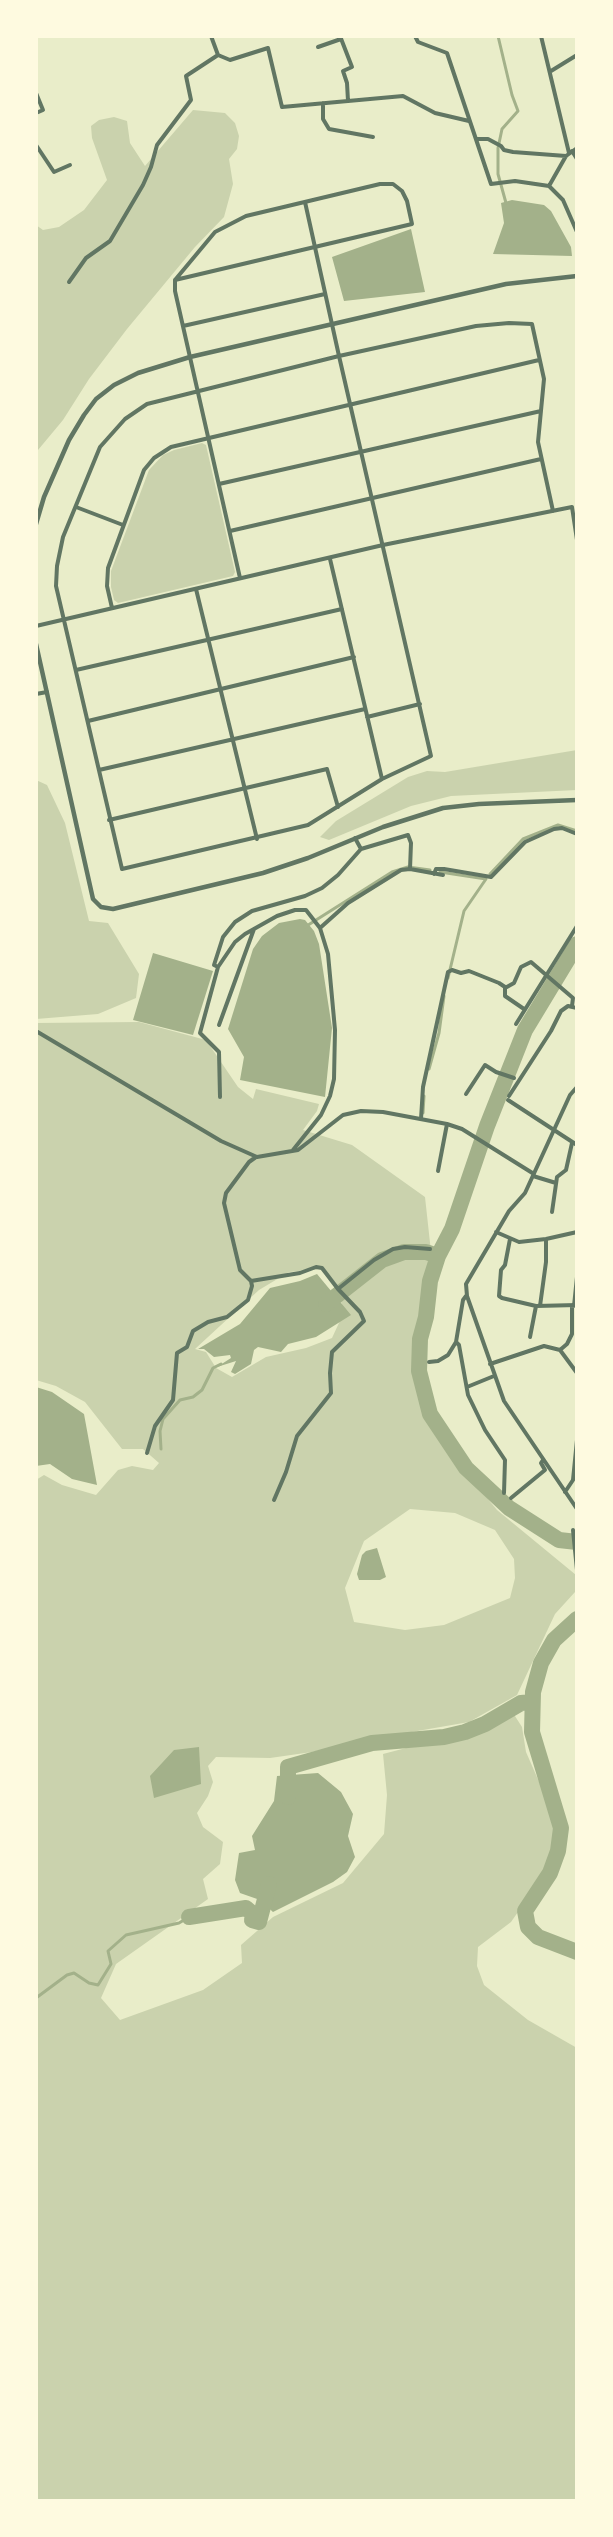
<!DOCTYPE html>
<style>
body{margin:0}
#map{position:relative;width:613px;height:2537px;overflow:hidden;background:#e9edc9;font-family:"Source Sans 3",sans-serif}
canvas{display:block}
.frame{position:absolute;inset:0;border:38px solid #fefae0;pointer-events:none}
</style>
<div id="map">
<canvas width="613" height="2537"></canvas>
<div class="frame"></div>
</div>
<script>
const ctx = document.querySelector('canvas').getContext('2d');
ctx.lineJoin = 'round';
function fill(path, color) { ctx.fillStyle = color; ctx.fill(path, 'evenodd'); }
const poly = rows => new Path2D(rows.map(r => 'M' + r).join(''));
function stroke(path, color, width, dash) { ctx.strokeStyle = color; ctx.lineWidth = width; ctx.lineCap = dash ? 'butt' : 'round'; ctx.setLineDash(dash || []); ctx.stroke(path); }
fill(poly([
 [193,110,225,113,235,123,239,136,237,149,229,159,233,184,224,217,195,247,127,329,89,379,63,420,38,450,36,473,36,225,43,230,59,227,84,210,107,180,92,138,91,126,99,120,114,117,127,121,130,143,145,166],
 [202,443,206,445,235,572,233,576,118,603,114,600,111,587,111,571,149,470,163,455,174,450],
 [577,750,577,790,451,796,411,806,329,840,320,837,336,821,408,777,427,771,445,772],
 [36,780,47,785,65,823,89,921,108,923,139,974,136,998,98,1014,36,1019],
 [139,1022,206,1040,238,1087,253,1099,256,1089,319,1104,317,1111,303,1130,352,1145,425,1197,432,1261,417,1331,416,1386,440,1441,497,1510,576,1575,575,1592,555,1614,517,1695,469,1722,354,1742,312,1752,270,1758,216,1757,208,1766,213,1782,208,1796,197,1813,203,1827,223,1842,220,1864,203,1879,208,1899,116,1964,101,1998,120,2020,203,1990,242,1963,241,1945,273,1917,343,1883,384,1834,387,1795,383,1754,425,1743,467,1738,513,1713,522,1727,526,1752,554,1816,556,1840,548,1869,511,1922,478,1947,477,1966,484,1985,528,2020,577,2048,577,2501,36,2501,36,1480,44,1475,62,1485,96,1495,118,1470,132,1466,153,1470,159,1463,143,1449,122,1449,85,1402,56,1386,36,1380,36,1023],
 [320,1269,337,1288,344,1312,332,1338,306,1348,266,1357,232,1377,216,1368,206,1352,195,1349,259,1290,289,1272],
 [410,1509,455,1513,495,1530,514,1559,515,1578,510,1598,444,1625,405,1630,354,1622,345,1588,364,1541]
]), '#cad2ad');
fill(poly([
 [512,200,544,205,551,211,571,247,572,256,493,254,504,223,501,203],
 [411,229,425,292,344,301,332,257],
 [300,919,305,920,314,931,319,944,332,1028,325,1097,240,1080,244,1057,228,1029,253,949,262,936,279,923],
 [153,953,213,971,193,1035,133,1020],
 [317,1274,351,1315,316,1337,288,1344,281,1352,258,1347,254,1350,251,1364,235,1374,231,1372,236,1361,217,1367,231,1358,230,1355,214,1357,204,1349,198,1349,240,1324,270,1288,300,1281],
 [36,1387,52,1392,84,1414,97,1485,72,1479,50,1464,36,1466],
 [377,1548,386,1577,380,1580,359,1580,357,1574,362,1555,366,1551],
 [199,1747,201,1784,154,1798,150,1776,174,1750],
 [318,1773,341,1792,353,1814,348,1836,355,1857,347,1872,333,1882,273,1912,260,1900,240,1893,235,1880,239,1853,255,1850,252,1836,274,1801,277,1776]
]), '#a3b18a');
stroke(poly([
 [498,36,512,95,518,111,502,129,498,148,498,174,506,203],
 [440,872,486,879,464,911,448,978],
 [490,874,523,839,558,825,577,831],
 [305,927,392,872,408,867,430,870],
 [429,1069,439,1033,444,996],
 [423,1113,424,1096],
 [161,1449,160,1431,163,1419,180,1400,193,1397,202,1390,213,1368,221,1364],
 [36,1998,67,1975,74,1973,89,1983,98,1985,111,1964,108,1951,126,1935,179,1923,189,1917]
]), '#a3b18a', 3);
stroke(poly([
 [577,944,525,1030,487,1126,452,1229,438,1256,430,1281,426,1317,420,1339,419,1371,430,1414,466,1468,509,1508,559,1540,577,1542],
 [326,1304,382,1260,404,1252,426,1252,438,1256],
 [577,1619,554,1640,541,1663,533,1692,532,1732,561,1828,558,1851,550,1873,525,1911,528,1927,538,1937,577,1952],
 [288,1797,288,1767,372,1743,444,1737,465,1732,485,1724,521,1703,532,1702],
 [189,1917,246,1908,253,1914,252,1920,259,1922,269,1884]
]), '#a3b18a', 16);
stroke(poly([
 [36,36,37,36],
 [211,36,218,55,230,60,268,48,282,107,403,96,435,113,469,121],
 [340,36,352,67,343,71,347,83,348,101],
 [415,36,418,42,447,53,491,184,515,181,549,186,563,200,577,232],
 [541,36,569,153],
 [318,47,341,39],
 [551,71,577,55],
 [36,93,43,110,36,113],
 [323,103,323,119,329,129,373,137],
 [476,139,488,139,501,146,504,150,513,152,566,156],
 [36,145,54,172,70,165],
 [572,151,577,159],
 [549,186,566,156,577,148],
 [305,202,339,356,431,756,382,779,308,825,122,869,56,586,57,566,63,537,100,447,125,419,147,404,339,356,476,326,509,323,532,324,544,379,538,442,553,511],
 [175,280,412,224,407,201,402,191,393,184,380,184,246,216,215,232,175,280,175,291,240,578],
 [69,282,86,258,110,241,143,185,151,167,157,145,191,100,186,76,218,55],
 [183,326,325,294],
 [219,484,541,411],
 [76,507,123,525],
 [230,531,541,459],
 [330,559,382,779],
 [196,589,257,839],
 [112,608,107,586,108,568,144,470,154,458,171,447,539,360],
 [36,626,383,545,572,507,577,540],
 [76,670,342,609],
 [36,694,47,692],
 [367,717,420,704],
 [88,721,354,657],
 [99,770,365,709],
 [109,820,327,769,338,807],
 [355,838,361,849],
 [434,874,436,869,444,869,491,877,525,842,554,829,562,828,577,834],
 [320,928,348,903,401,870,410,869,443,875],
 [218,967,214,965,223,937,235,922,252,911,305,896,322,888,338,875,361,849,408,835,411,843,410,869],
 [505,988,514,983,521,967,531,962,573,998,572,1006],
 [516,1024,577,926],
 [219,1025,254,929],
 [36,1031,221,1141,257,1157,298,1150,343,1115,361,1111,383,1112,447,1124,462,1129,534,1174],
 [577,1087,570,1095,525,1193,509,1211,466,1284,467,1296,504,1401,577,1509],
 [466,1094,485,1065,496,1072,514,1078],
 [509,1096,551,1031,561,1011,568,1006,577,1008],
 [220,1097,219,1052,200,1033,218,967,235,942,245,934,277,916,295,910,306,910,320,928,328,954,335,1030,334,1079,330,1096,321,1115,293,1150],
 [508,1100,577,1145],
 [421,1119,423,1087,448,972,452,970,461,973,469,971,499,983,505,987,505,996,524,1009],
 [438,1171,447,1124],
 [533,1176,556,1183],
 [552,1212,557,1177,566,1170,572,1143],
 [496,1232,519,1242,546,1239,577,1232],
 [510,1239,505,1265,501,1270,499,1296,502,1298,536,1306,577,1305],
 [251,1281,300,1273,316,1267,322,1268,338,1289,360,1312,364,1321,332,1352,330,1373,331,1393,297,1436,286,1472,274,1500],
 [338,1289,374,1260,393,1249,405,1247,430,1249],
 [540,1306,546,1262,546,1239],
 [574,1306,577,1277],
 [530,1337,536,1306],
 [456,1342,459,1345,468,1395,485,1430,505,1460,504,1493],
 [560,1350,567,1344,572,1334,572,1306],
 [429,1362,438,1361,448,1355,456,1342,463,1300,466,1296],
 [490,1364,544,1346,560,1350,577,1373],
 [467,1387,494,1376],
 [147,1453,155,1426,173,1400,177,1353,187,1347,193,1331,208,1322,227,1317,248,1300,252,1286,251,1281,240,1270,224,1203,226,1193,249,1162,256,1157],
 [565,1492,573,1480,577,1440],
 [511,1498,545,1470,541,1463,543,1460],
 [573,1530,577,1570]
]), '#617663', 4);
stroke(poly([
 [36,524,44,497,69,440,84,415,96,399,114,385,138,373,190,357,506,284,577,276],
 [36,644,93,899,101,907,113,909,263,873,308,858,383,827,443,808,479,804,577,800]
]), '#617663', 4.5);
</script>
